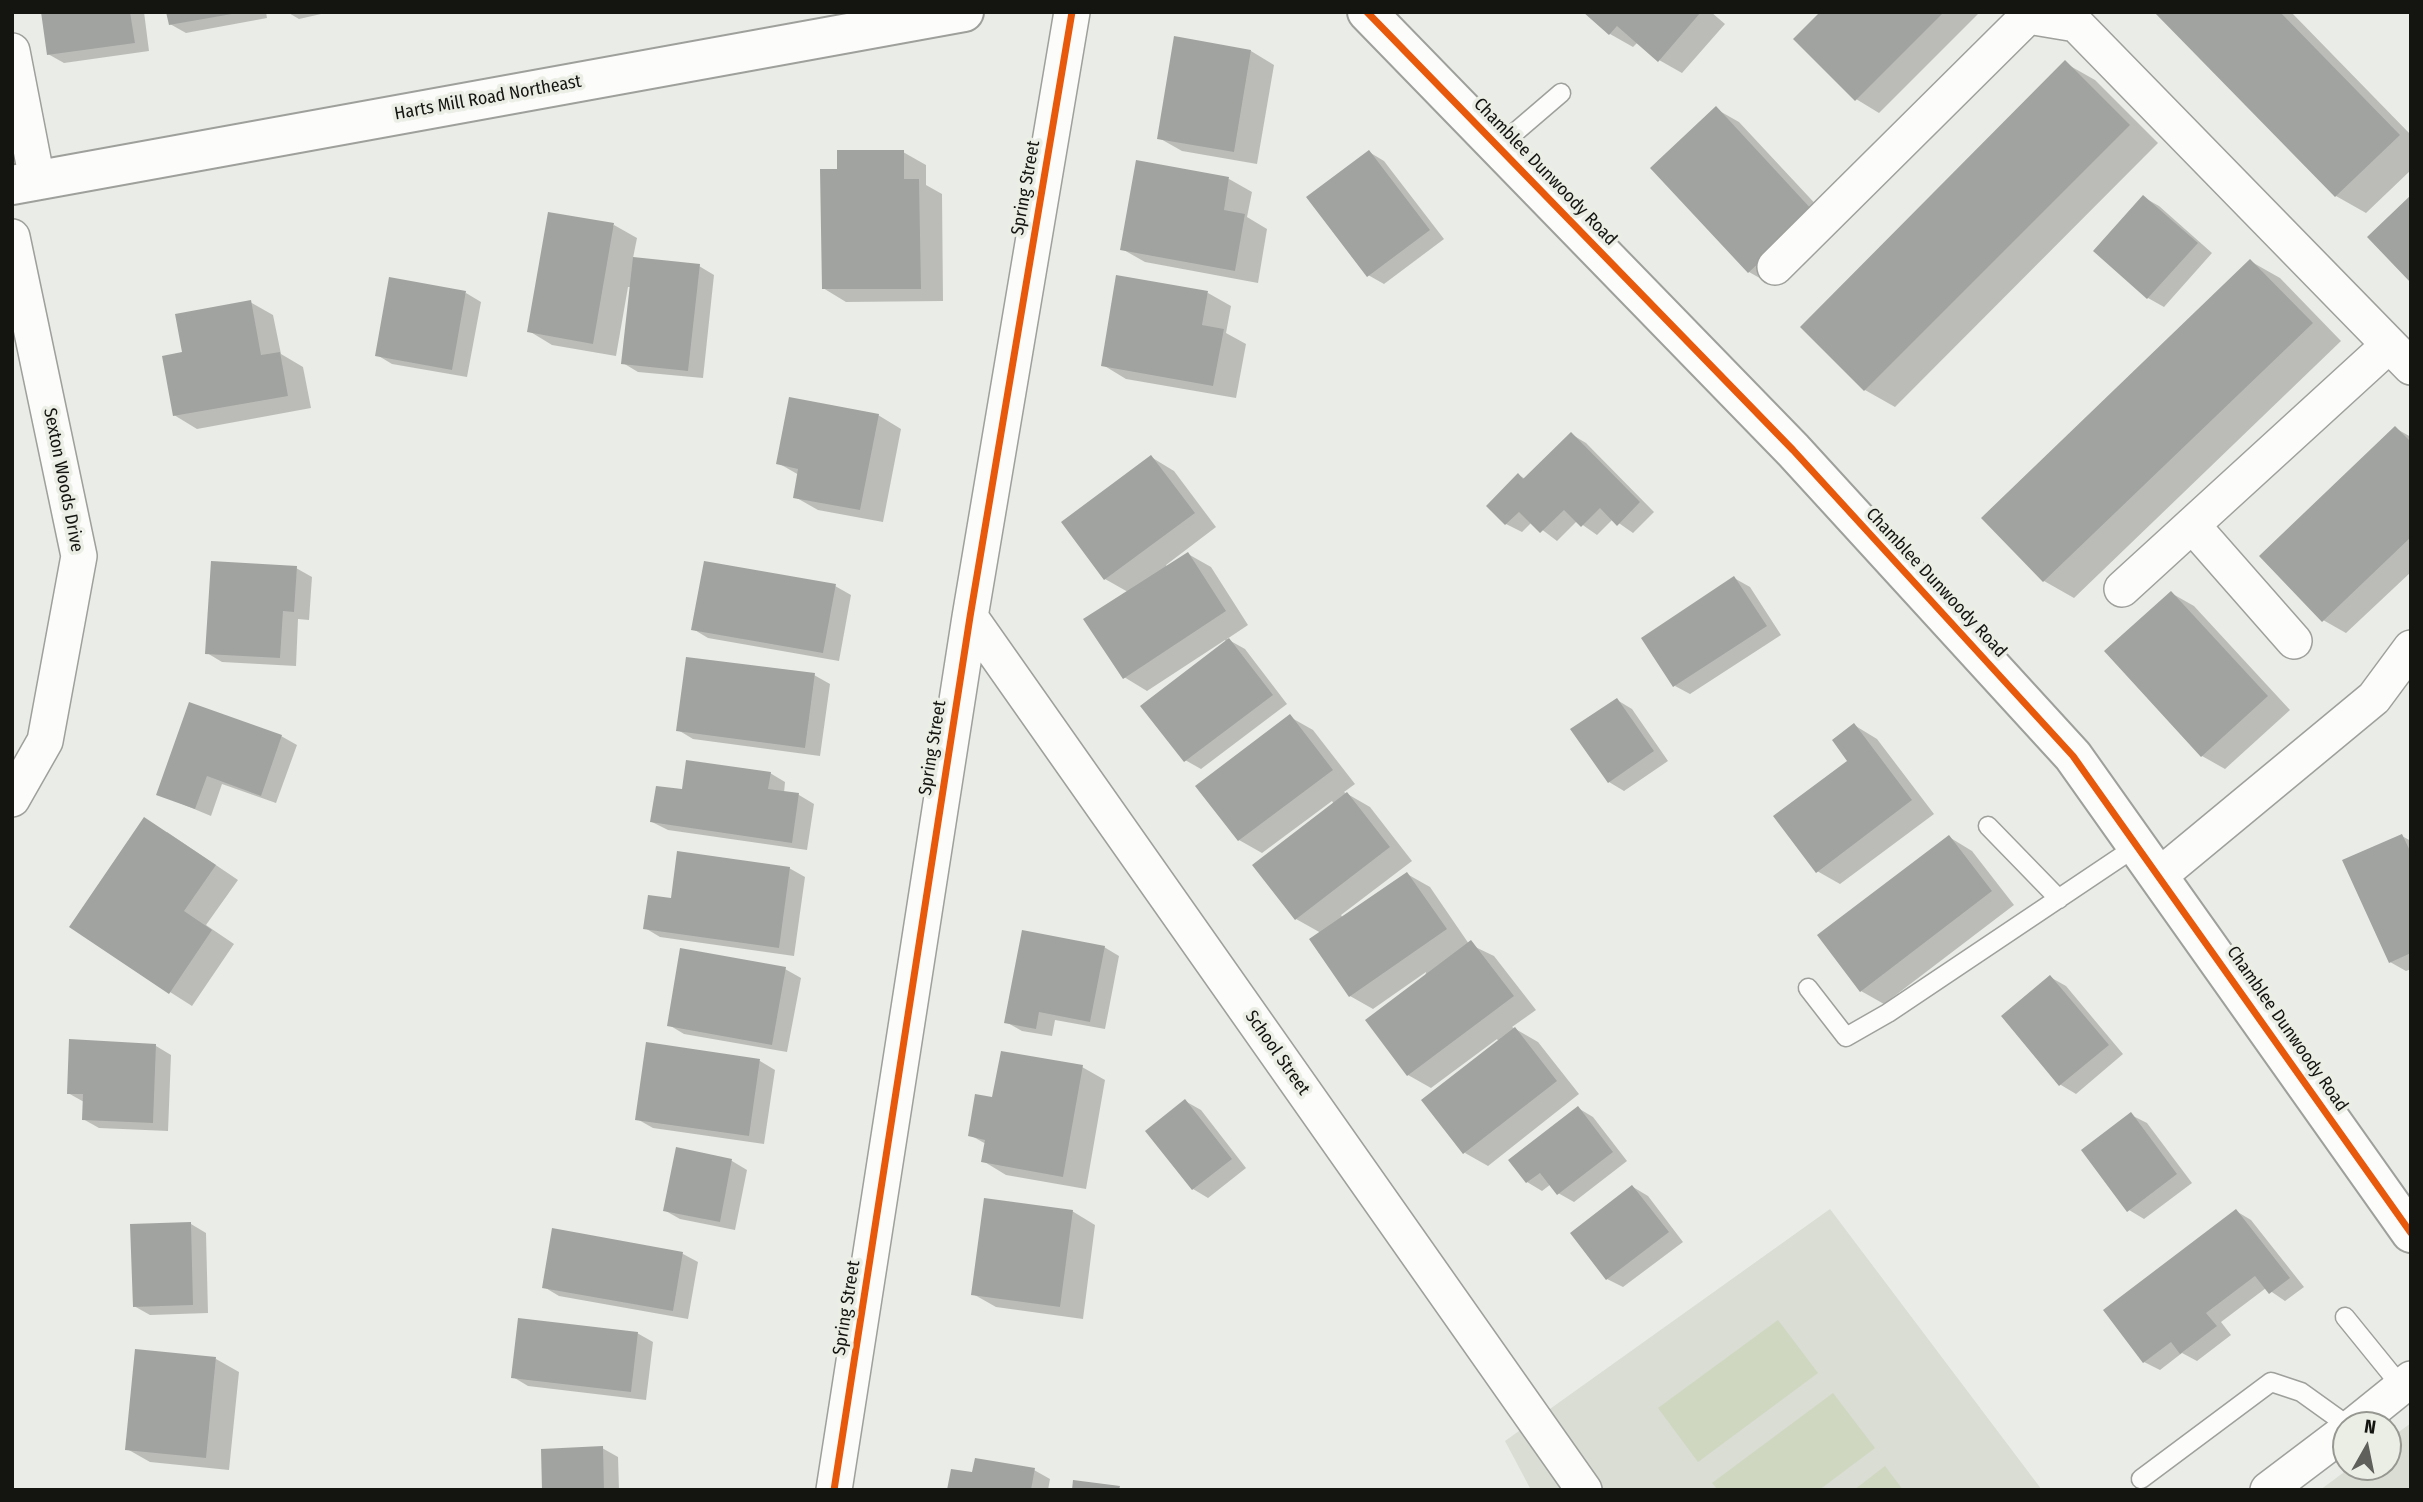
<!DOCTYPE html>
<style>
body{margin:0}
#map{position:relative;width:2423px;height:1502px;overflow:hidden;background:#eaece7;font-family:"Fira Sans Condensed",sans-serif}
canvas{display:block}
.frame{position:absolute;inset:0;border:14px solid #141511;pointer-events:none}
.north{position:absolute;left:2332px;top:1411px;width:70px;height:70px;box-sizing:border-box;background:#ebeee5;border:2px solid #959790;border-radius:50%;rotate:9deg;font-size:19px;font-weight:700;line-height:28px;text-align:center;color:#141511}
.north::after{content:'';display:block;margin:auto;width:24px;height:32px;background:#5f605c;clip-path:polygon(50% 0,100% 100%,50% 72%,0 100%)}
</style>
<div id="map">
<canvas width="2423" height="1502"></canvas>
<div class="frame"></div>
<div class="north">N</div>
</div>
<script>
const ctx = document.querySelector('canvas').getContext('2d');
ctx.lineJoin = 'round';
function fill(path, color) { ctx.fillStyle = color; ctx.fill(path, 'evenodd'); }
const poly = rows => new Path2D(rows.map(r => 'M' + r).join(''));
function stroke(path, color, width, dash) { ctx.strokeStyle = color; ctx.lineWidth = width; ctx.lineCap = dash ? 'butt' : 'round'; ctx.setLineDash(dash || []); ctx.stroke(path); }
function drawText(font, color, halo, rows, align = 'center') {
  ctx.font = font + ' "Fira Sans Condensed",sans-serif'; ctx.lineWidth = 7; ctx.setLineDash([]); ctx.textBaseline = 'middle'; ctx.strokeStyle = halo; ctx.fillStyle = color; for (const [text, x, y, turn = 0] of rows) {
    ctx.save(); ctx.translate(x, y); ctx.rotate((+turn || 0) * Math.PI / 180); ctx.textAlign = isNaN(turn) ? turn : align; if (halo) ctx.strokeText(text, 0, 0); ctx.fillText(text, 0, 0); ctx.restore();
  }
}
fill(poly([
 [1830,1209,2042,1490,1531,1490,1505,1441],
 [2411,1423,2411,1490,2320,1490,2351,1467,2388,1467,2388,1440]
]), '#d9ddd3');
fill(poly([
 [1778,1320,1818,1373,1698,1462,1658,1408],
 [1833,1393,1875,1448,1819,1490,1718,1490,1712,1483],
 [1885,1466,1903,1490,1854,1490]
]), '#d0d7c1');
fill(poly([
 [43,12,144,12,149,51,64,63,48,54],
 [168,12,266,12,267,18,186,33,170,24],
 [287,12,330,12,299,19],
 [1586,12,1711,12,1725,24,1682,73,1659,60,1638,42,1633,47,1610,34],
 [1822,12,1978,12,1979,13,1879,113,1856,99],
 [2157,12,2291,12,2411,135,2411,170,2366,213,2336,196],
 [1251,51,1274,65,1257,164,1182,151,1159,138],
 [2065,63,2095,80,2158,143,1895,407,1865,390,1802,327],
 [1716,109,1739,122,1836,226,1772,285,1749,272,1652,168],
 [903,152,926,165,926,185,942,194,943,301,846,302,823,288,839,170],
 [1369,152,1384,161,1444,239,1384,284,1368,275],
 [1229,179,1252,192,1247,217,1267,229,1258,283,1145,262,1122,249],
 [2143,197,2159,206,2212,253,2164,307,2148,298,2095,251],
 [614,225,637,238,633,258,699,266,714,275,703,378,638,372,623,363,631,287,628,287,616,356,552,345,529,331],
 [2250,261,2280,278,2341,341,2074,598,2044,581,1983,518],
 [466,293,481,302,467,377,392,364,377,355],
 [1208,293,1231,306,1226,333,1246,344,1236,398,1126,379,1103,365],
 [250,302,273,315,281,354,303,367,311,408,197,429,174,415,184,353],
 [878,415,901,429,883,522,818,510,795,497,799,475,778,463],
 [2395,428,2411,437,2411,572,2346,633,2323,620],
 [1571,434,1586,443,1654,512,1633,533,1613,519,1597,535,1577,521,1557,541,1532,522,1522,532,1506,524,1488,506,1519,475,1525,479],
 [1151,457,1174,471,1216,527,1166,565,1167,567,1188,554,1211,567,1248,625,1227,639,1245,649,1287,704,1201,769,1185,760,1226,642,1225,640,1147,691,1124,677,1128,592,1105,579,1063,523],
 [296,568,312,577,309,620,298,619,296,666,222,662,207,653],
 [1734,578,1750,587,1781,635,1690,694,1675,686],
 [835,586,851,595,839,661,708,638,693,629],
 [2171,593,2194,606,2290,710,2225,769,2202,756],
 [814,675,830,684,820,756,693,739,678,730],
 [1617,700,1632,709,1668,761,1624,791,1609,782],
 [1290,717,1313,730,1355,784,1344,792,1370,807,1412,861,1341,915,1343,918,1407,874,1430,887,1469,944,1494,956,1536,1010,1512,1027,1538,1042,1579,1094,1488,1166,1465,1153,1499,1042,1497,1039,1431,1088,1408,1075,1426,972,1373,1009,1350,996,1321,933,1296,919,1334,804,1332,801,1262,853,1239,840,1198,786],
 [1854,725,1877,739,1934,814,1840,884,1817,871,1850,761],
 [281,736,297,745,276,803,222,784,211,816,158,794],
 [770,773,785,782,784,793,799,795,814,804,807,850,668,830,652,822,683,791],
 [167,832,238,880,206,925,234,944,192,1006,170,992],
 [2402,836,2411,841,2411,969,2406,971,2390,962],
 [1949,837,1972,851,2014,905,1884,1004,1861,991],
 [789,868,805,877,794,956,660,937,645,928,672,900],
 [1104,947,1119,956,1105,1029,1055,1020,1052,1036,1022,1031,1006,1022],
 [785,969,801,978,787,1052,684,1034,669,1025],
 [2050,977,2066,986,2123,1054,2076,1094,2061,1085,2004,1016],
 [71,1041,156,1046,171,1055,168,1131,99,1128,83,1119,84,1102,68,1093],
 [760,1061,775,1070,764,1144,653,1128,637,1119],
 [1082,1067,1105,1080,1086,1189,1006,1175,983,1161,986,1144,970,1135],
 [1185,1101,1201,1110,1246,1168,1208,1198,1193,1189],
 [1578,1108,1593,1117,1627,1161,1574,1202,1558,1193,1551,1184,1542,1191,1527,1182],
 [2131,1115,2147,1123,2192,1183,2144,1219,2129,1210],
 [677,1150,732,1161,747,1170,735,1230,680,1219,664,1210],
 [1633,1187,1648,1196,1683,1242,1623,1287,1607,1279],
 [1072,1211,1095,1225,1083,1319,996,1307,973,1294],
 [2236,1211,2251,1220,2304,1287,2285,1301,2266,1288,2221,1322,2231,1335,2197,1361,2182,1353,2160,1370,2144,1362],
 [191,1224,206,1233,208,1313,150,1315,134,1306],
 [683,1254,698,1262,688,1319,559,1296,544,1287],
 [637,1333,653,1342,646,1400,528,1386,513,1377],
 [216,1359,239,1372,229,1470,150,1462,127,1449],
 [602,1448,618,1457,619,1490,544,1490],
 [1034,1470,1050,1479,1048,1490,949,1490,973,1474]
]), '#0003');
fill(poly([
 [41,12,130,12,135,43,47,55],
 [166,12,232,12,232,14,169,25],
 [1583,12,1701,12,1658,62,1617,26,1609,35],
 [1820,12,1944,12,1855,101,1793,39],
 [2154,12,2280,12,2400,135,2335,197],
 [1174,36,1251,50,1234,152,1157,139],
 [2065,60,2130,125,1864,391,1800,327],
 [1716,106,1814,212,1748,273,1650,168],
 [837,150,904,150,904,179,919,179,921,289,822,289,820,169,837,169],
 [1369,150,1430,230,1367,277,1306,197],
 [1136,160,1229,177,1224,210,1245,214,1235,271,1120,250],
 [2143,195,2198,243,2147,299,2093,251],
 [2411,195,2411,283,2367,237],
 [548,212,614,223,593,344,527,332],
 [633,257,700,264,688,371,621,364],
 [2250,259,2313,323,2043,582,1981,518],
 [1116,275,1208,291,1202,325,1224,329,1213,386,1101,366],
 [389,277,466,291,452,370,375,356],
 [251,300,261,355,280,352,288,396,173,416,162,356,182,352,175,314],
 [789,397,879,414,860,510,793,498,798,469,776,464],
 [2395,426,2411,442,2411,537,2322,622,2259,556],
 [1571,432,1640,502,1617,526,1600,508,1581,527,1564,510,1540,533,1519,512,1505,525,1486,506,1518,473,1523,479],
 [1151,455,1195,513,1104,580,1061,522],
 [1188,552,1226,611,1123,679,1083,619],
 [211,561,297,566,294,612,283,611,280,658,205,654],
 [704,561,836,584,823,653,691,630],
 [1734,576,1767,626,1673,687,1641,638],
 [2171,591,2268,696,2201,757,2104,651],
 [1229,638,1273,695,1184,762,1140,706],
 [686,657,815,673,805,748,676,731],
 [1617,698,1654,751,1608,783,1570,729],
 [189,702,282,735,261,796,207,776,195,809,156,795],
 [1290,714,1333,770,1238,841,1195,786],
 [1854,723,1912,800,1816,873,1773,816,1847,761,1832,740],
 [686,760,771,772,768,789,799,793,792,843,650,822,656,786,682,789],
 [1347,792,1390,847,1295,920,1252,865],
 [144,817,216,865,184,911,212,930,169,994,69,927],
 [2402,834,2411,853,2411,953,2389,963,2342,860],
 [1949,835,1992,891,1860,992,1817,935],
 [677,851,790,867,779,948,643,929,648,895,671,898],
 [1407,872,1447,929,1349,997,1309,939],
 [1022,930,1105,946,1090,1022,1039,1012,1036,1029,1004,1023],
 [1471,940,1514,996,1407,1076,1365,1020],
 [680,948,786,967,772,1045,667,1026],
 [2050,975,2109,1045,2059,1086,2001,1016],
 [1515,1027,1557,1081,1463,1154,1421,1100],
 [69,1039,156,1044,153,1123,82,1120,83,1094,67,1094],
 [646,1042,760,1059,749,1136,635,1120],
 [1001,1051,1083,1065,1063,1177,981,1162,985,1140,968,1136,975,1094,992,1097],
 [1185,1099,1232,1159,1192,1190,1145,1131],
 [1578,1106,1613,1152,1557,1195,1540,1173,1526,1183,1508,1160],
 [2131,1112,2177,1174,2127,1212,2081,1150],
 [676,1147,732,1159,720,1222,663,1211],
 [1632,1185,1669,1232,1606,1280,1570,1233],
 [984,1198,1073,1210,1060,1307,971,1295],
 [2236,1209,2290,1278,2269,1294,2255,1276,2206,1313,2217,1326,2180,1354,2171,1342,2143,1363,2103,1310],
 [191,1222,193,1305,133,1307,130,1224],
 [552,1228,683,1252,673,1311,542,1288],
 [518,1318,638,1332,631,1392,511,1378],
 [135,1349,216,1357,206,1458,125,1450],
 [603,1446,604,1490,542,1490,541,1449],
 [975,1458,1035,1468,1031,1490,947,1490,951,1469,972,1472],
 [1073,1480,1120,1486,1119,1490,1072,1490]
]), '#a1a3a0');
const service = poly([
 [1498,147,1561,93],
 [1988,826,2059,899],
 [1808,988,1846,1037,1888,1013,2137,846],
 [2345,1317,2401,1386],
 [2141,1479,2271,1382,2301,1392,2347,1425]
]);
const minor = poly([
 [12,51,37,180],
 [12,237,79,556,45,741,12,799],
 [1775,267,2028,16,2076,24,2411,367],
 [2192,525,2294,641],
 [2122,589,2389,345],
 [970,617,1584,1490],
 [2159,876,2374,698,2411,648],
 [2354,1425,2411,1379],
 [834,1490,970,617,1072,12],
 [2268,1490,2346,1431]
]);
const tertiary = poly([
 [1367,12,1793,450,2073,756,2411,1233],
 [12,185,964,12]
]);
stroke(service, '#9ea09c', 21);
stroke(minor, '#9ea09c', 38);
stroke(tertiary, '#9ea09c', 42);
stroke(service, '#fcfcfb', 18);
stroke(minor, '#fcfcfb', 35);
stroke(tertiary, '#fcfcfb', 38);
stroke(poly([
 [1367,12,1793,450,2073,756,2411,1233],
 [834,1490,970,617,1072,12]
]), '#e8590c', 7);
drawText('18px', '#141511', '#ebeee5', [
 ["Harts Mill Road Northeast",488,98,-10],
 ["Chamblee Dunwoody Road",1545,172,46],
 ["Spring Street",1026,188,-80],
 ["Sexton Woods Drive",63,480,79],
 ["Chamblee Dunwoody Road",1936,583,47],
 ["Spring Street",933,748,-81],
 ["Chamblee Dunwoody Road",2287,1029,55],
 ["School Street",1277,1053,55],
 ["Spring Street",847,1308,-81]
]);
</script>
